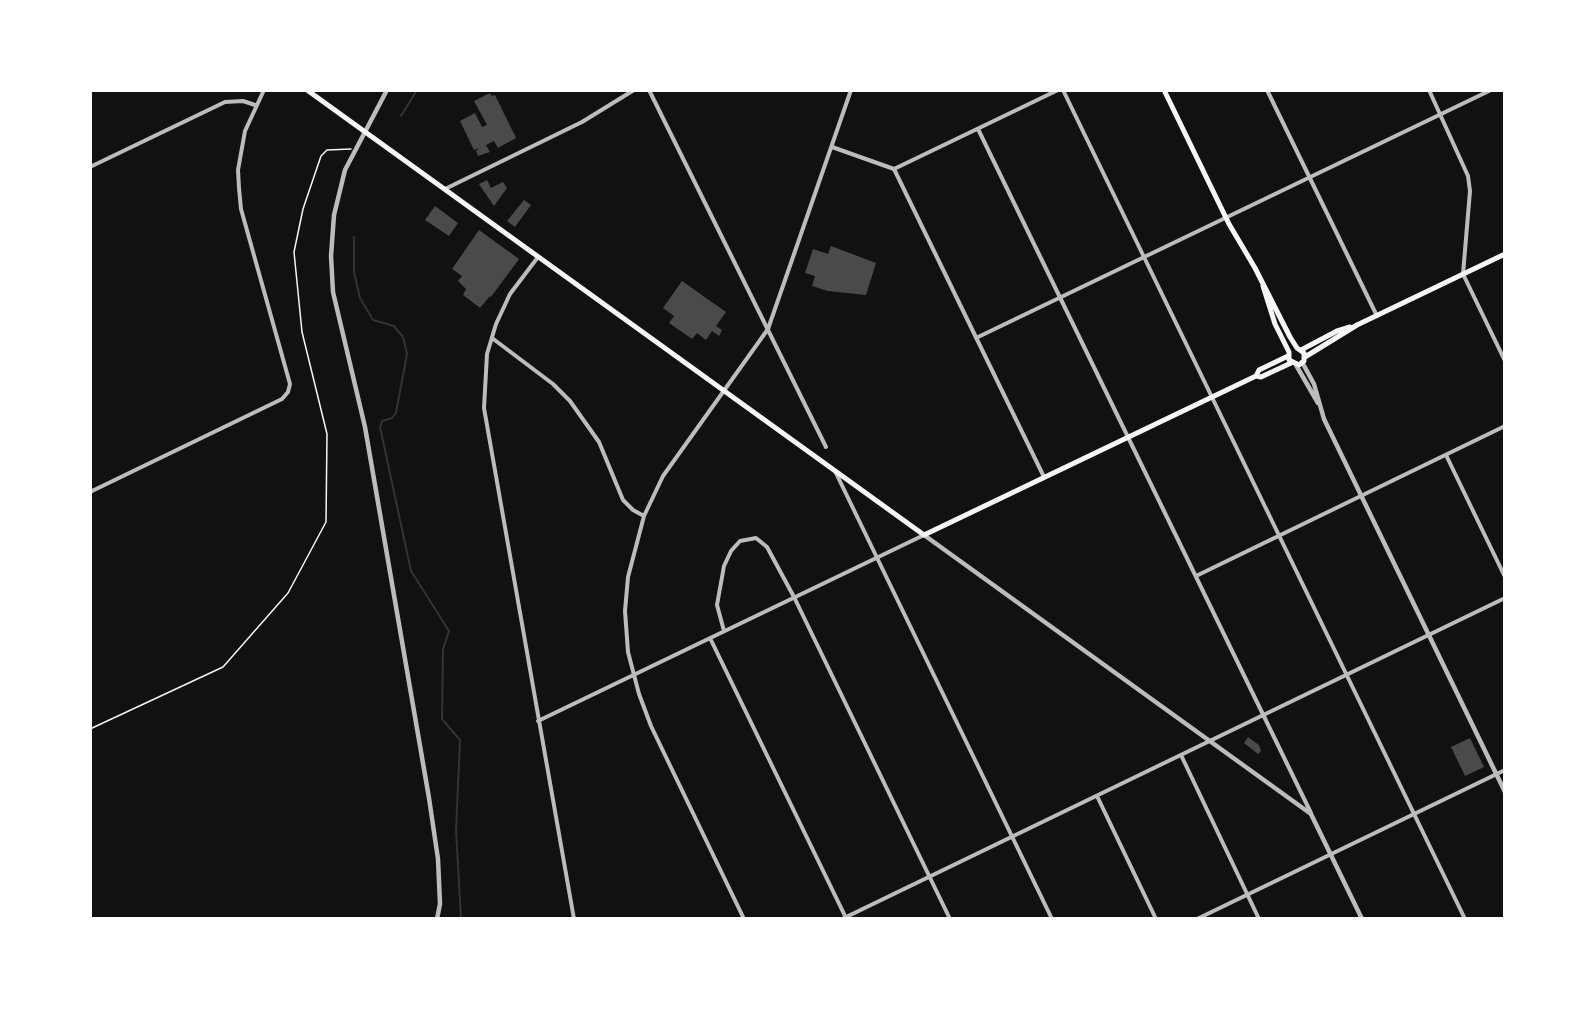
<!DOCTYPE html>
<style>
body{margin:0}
#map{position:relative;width:1595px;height:1009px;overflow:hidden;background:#111;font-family:"Exo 2",sans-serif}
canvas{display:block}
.frame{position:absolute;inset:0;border:92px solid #fff;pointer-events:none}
</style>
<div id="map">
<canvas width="1595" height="1009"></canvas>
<div class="frame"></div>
</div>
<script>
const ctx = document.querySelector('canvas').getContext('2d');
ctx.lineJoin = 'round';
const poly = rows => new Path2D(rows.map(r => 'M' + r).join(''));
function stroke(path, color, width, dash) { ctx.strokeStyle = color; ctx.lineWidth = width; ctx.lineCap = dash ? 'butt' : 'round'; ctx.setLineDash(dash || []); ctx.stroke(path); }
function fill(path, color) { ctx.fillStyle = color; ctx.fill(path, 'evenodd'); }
stroke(poly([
 [401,116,417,90],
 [354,237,354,272,360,298,373,320,394,326,403,337,407,354,396,413,392,418,382,421,380,427,411,571,449,631,443,649,442,719,460,740,456,830,461,919]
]), '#333', 2);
fill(poly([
 [490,93,492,96,495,95,516,138,498,148,494,141,486,145,490,152,478,156,476,151,479,148,474,150,460,121,475,113,482,127,487,125,474,101],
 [487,180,491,188,503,182,507,188,494,206,479,184],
 [524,200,531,205,515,227,507,221],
 [435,206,458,223,449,236,425,220],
 [479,230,519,259,491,297,490,296,480,308,463,295,466,289,458,281,462,276,452,269],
 [831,246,876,263,866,295,828,291,812,286,815,276,805,273,813,249,828,254],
 [682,281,726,312,716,326,722,330,719,336,712,331,706,340,697,333,692,339,669,323,674,316,663,308],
 [1248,737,1259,745,1261,751,1258,754,1244,743],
 [1470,738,1484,767,1465,776,1451,747]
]), '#4a4a4a');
stroke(poly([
 [90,729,223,667,288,593,326,522,327,434,302,332,294,252,303,209,321,156,327,150,351,149]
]), '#f5f5f5', 1.5);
stroke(poly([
 [649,90,826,447],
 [1063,90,1465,919],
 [1267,90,1377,316],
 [1429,90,1468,176,1470,191,1463,274,1505,361],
 [978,129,1311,813],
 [832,147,894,169,1044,477],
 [90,167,225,102,243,101,255,105],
 [894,169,1058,90],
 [445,189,582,122,634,90],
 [538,257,510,294,496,324,487,354,484,408,574,919],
 [492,338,553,384,570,401,599,442,623,500,633,510,644,516],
 [976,338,1491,90],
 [1446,455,1505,577],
 [835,471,1052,919],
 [90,492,282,399,288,392,290,384,241,209,239,188,238,170,245,131,264,90],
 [1196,576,1505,426],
 [724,631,717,605,724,566,731,551,740,541,756,538,767,547,794,597,950,919],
 [710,638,846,918],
 [538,721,924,535],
 [1181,755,1259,919],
 [1097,796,1156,919],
 [744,919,651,726,639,694,628,652,625,611,628,577,644,516,663,476,768,329,851,90],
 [842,919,1505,598],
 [1197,919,1505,770]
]), '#bcbcbc', 4);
stroke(poly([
 [387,90,345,170,334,215,331,256,333,292,365,427,429,798,438,859,440,904,437,919],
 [1302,362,1314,384,1324,419,1505,792],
 [1296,365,1318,403],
 [924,535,1311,814,1362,919]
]), '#bcbcbc', 4.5);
stroke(poly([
 [307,90,924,535,1256,376,1259,370,1288,356],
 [1164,90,1229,224,1255,268,1290,337,1297,348,1304,353,1304,361,1299,365,1289,360,1289,352,1275,324,1263,286],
 [1301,350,1337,331,1350,327],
 [1305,357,1357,325,1505,254],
 [1256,376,1261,377,1291,363]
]), '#f5f5f5', 5);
</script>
